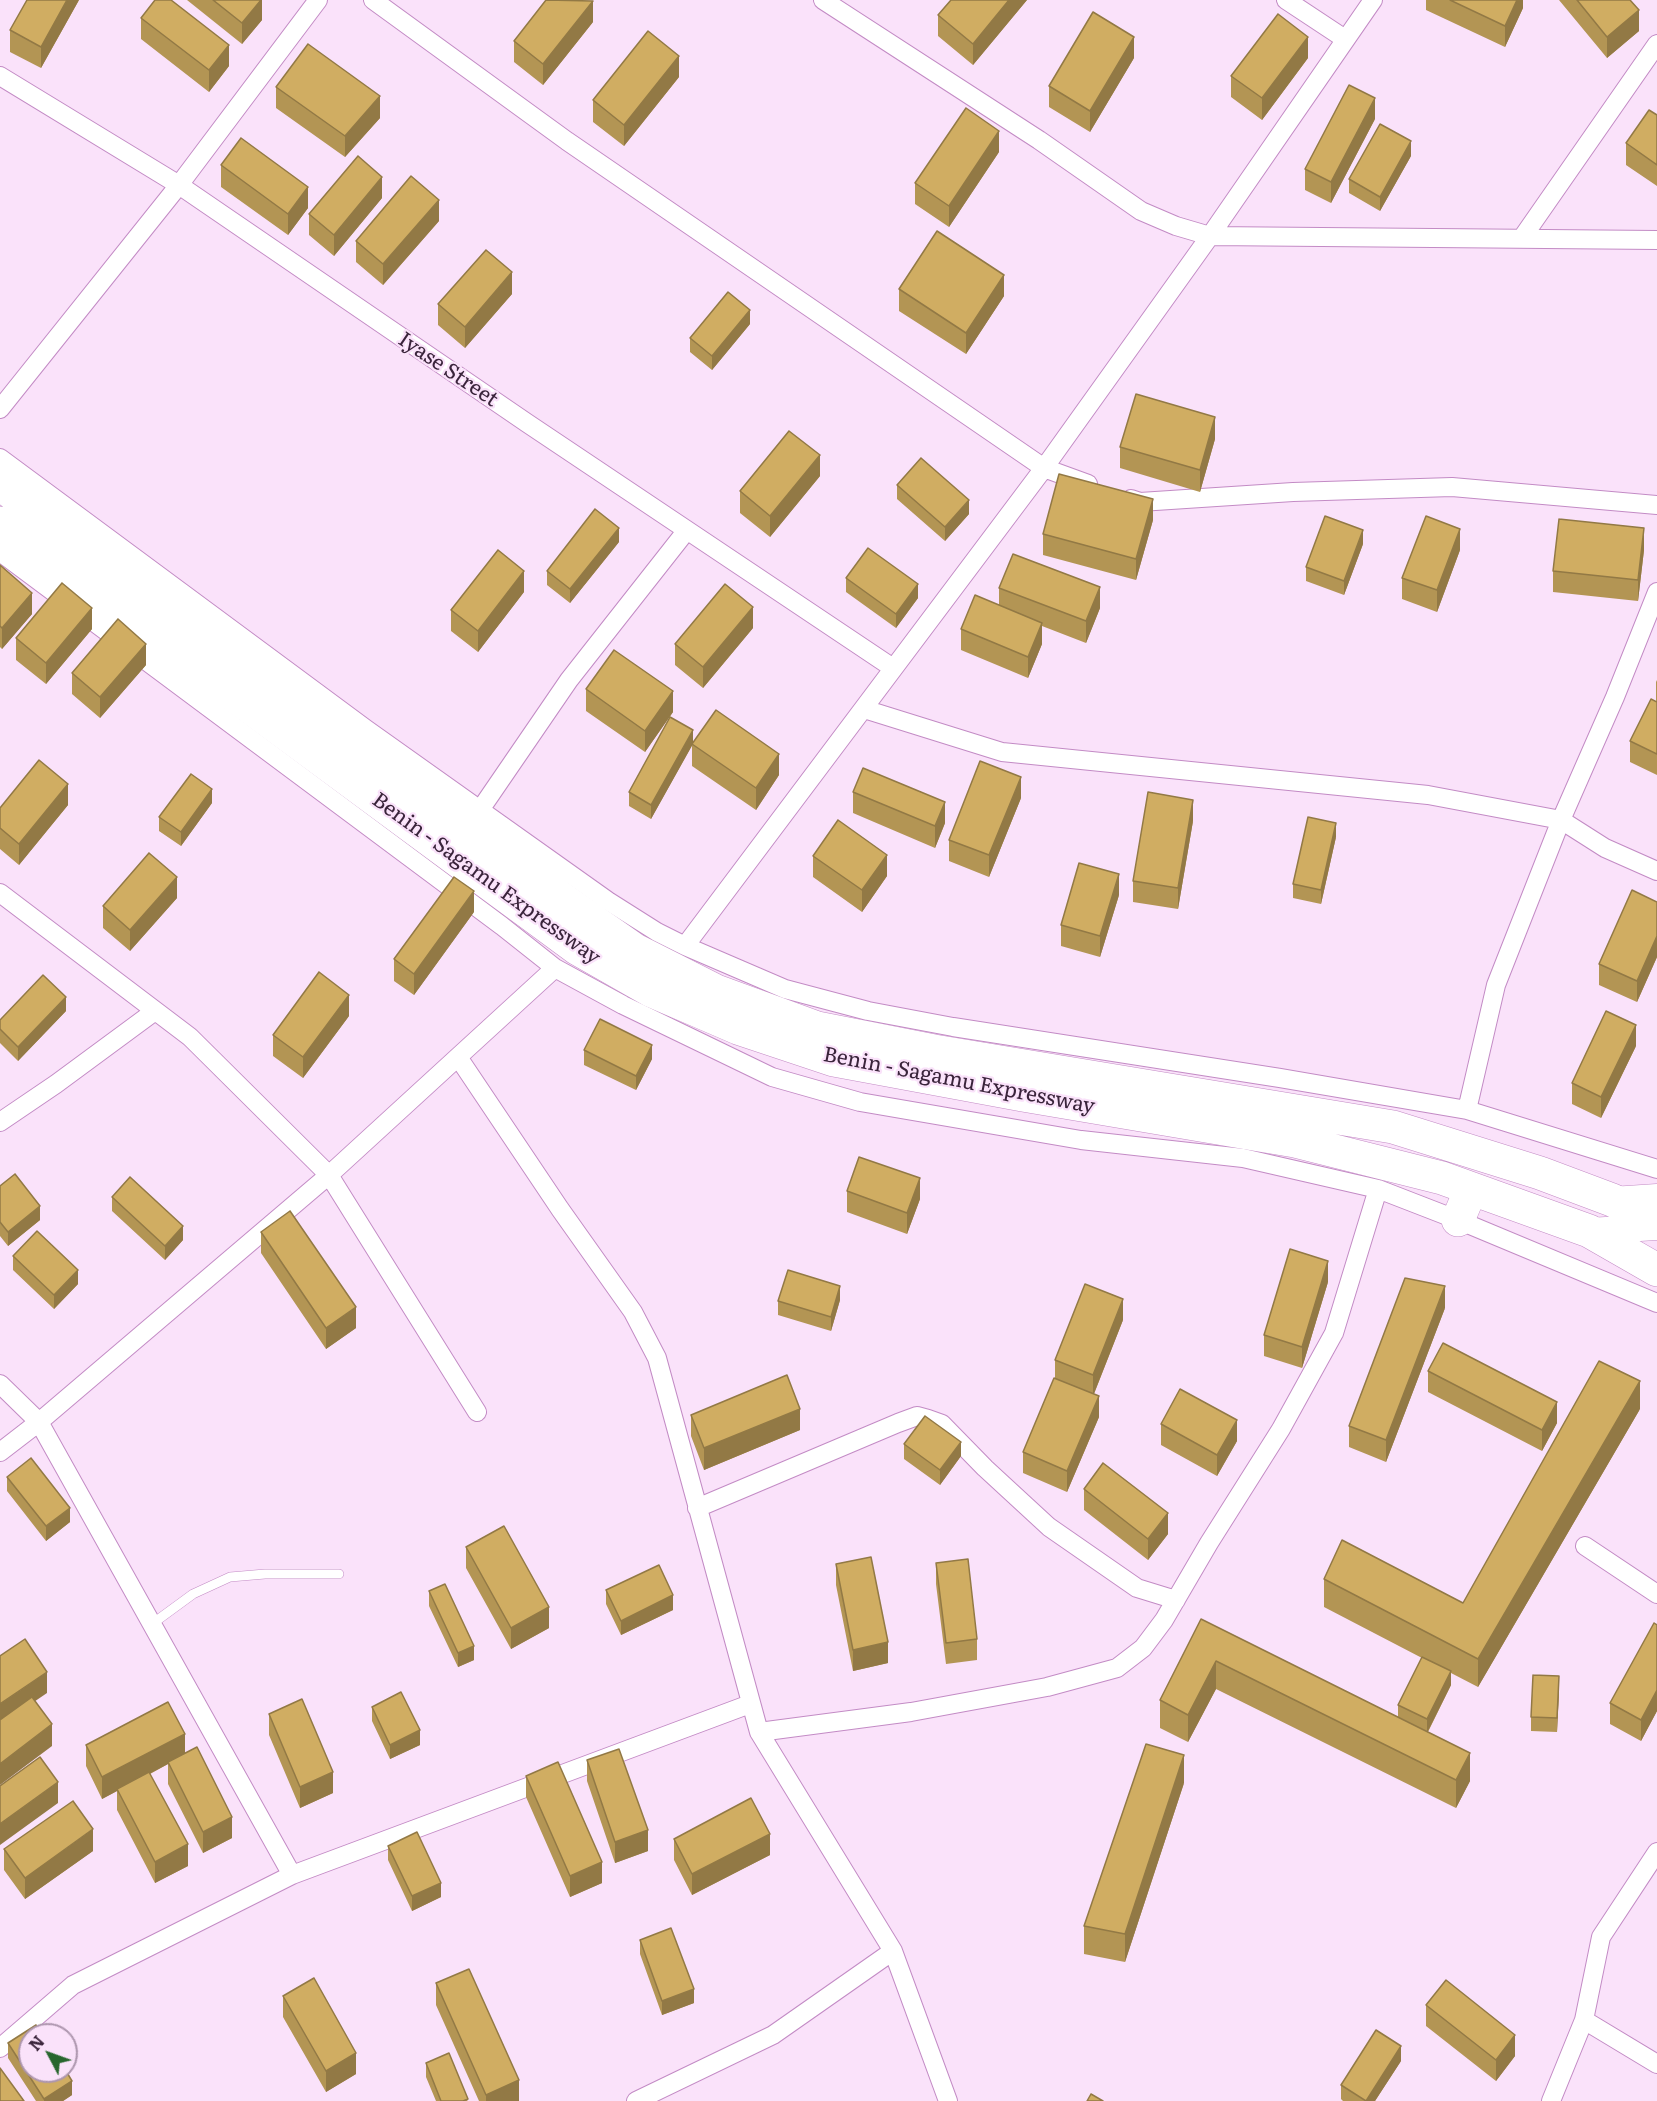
<!DOCTYPE html>
<style>
body{margin:0}
#map{position:relative;width:1657px;height:2101px;overflow:hidden;background:#fae2fa;font-family:Literata,serif}
canvas{display:block}
.north{position:absolute;left:18px;top:2023px;width:60px;height:60px;box-sizing:border-box;background:#fae2fa;border:2px solid #ad96ae;border-radius:50%;rotate:311deg;font-size:16px;font-weight:700;line-height:24px;text-align:center;color:#3a243b}
.north::after{content:'';display:block;margin:auto;width:21px;height:27px;background:#28662e;clip-path:polygon(50% 0,100% 100%,50% 72%,0 100%)}
</style>
<div id="map">
<canvas width="1657" height="2101"></canvas>
<div class="north">N</div>
</div>
<script>
const ctx = document.querySelector('canvas').getContext('2d');
ctx.lineJoin = 'round';
const poly = rows => new Path2D(rows.map(r => 'M' + r).join(''));
function stroke(path, color, width, dash) { ctx.strokeStyle = color; ctx.lineWidth = width; ctx.lineCap = dash ? 'butt' : 'round'; ctx.setLineDash(dash || []); ctx.stroke(path); }
function fill(path, color) { ctx.fillStyle = color; ctx.fill(path, 'evenodd'); }
function drawText(font, color, halo, rows, align = 'center') {
  ctx.font = font + ' Literata,serif'; ctx.lineWidth = 4.5; ctx.setLineDash([]); ctx.textBaseline = 'middle'; ctx.strokeStyle = halo; ctx.fillStyle = color; for (const [text, x, y, turn = 0] of rows) {
    ctx.save(); ctx.translate(x, y); ctx.rotate((+turn || 0) * Math.PI / 180); ctx.textAlign = isNaN(turn) ? turn : align; if (halo) ctx.strokeText(text, 0, 0); ctx.fillText(text, 0, 0); ctx.restore();
  }
}
const lane = poly([
 [152,1624,193,1594,230,1577,265,1574,339,1574]
]);
const street = poly([
 [373,0,567,141,1044,468,1088,484],
 [823,0,1039,140,1141,211,1176,226,1210,236,1657,240],
 [1286,0,1345,39],
 [0,76,179,185,527,423,893,668],
 [1522,238,1657,44],
 [0,409,179,185,318,0],
 [0,458,366,729,608,901,657,932,685,946,785,989,868,1011,953,1027,1280,1078,1467,1110,1657,1169],
 [1131,499,1140,502,1293,492,1452,487,1657,505],
 [0,552,502,926,555,968,623,1005,772,1077,860,1102,1081,1140,1243,1158,1378,1189,1458,1220,1657,1303],
 [864,709,1002,752,1428,795,1561,820,1605,848,1657,871],
 [480,810,569,680,687,530],
 [0,893,190,1037,329,1175,477,1412],
 [685,946,1044,468,1210,236,1373,0],
 [458,1057,560,1209,633,1312,657,1358,759,1732,893,1951,948,2101],
 [1467,1110,1496,985,1561,820,1615,697,1657,592],
 [0,1122,56,1084,155,1011],
 [0,1384,39,1422,292,1875],
 [0,1452,39,1422,329,1175,555,968],
 [697,1508,898,1423,917,1416,928,1419,942,1424,985,1468,1049,1527,1137,1588,1176,1600],
 [1585,1546,1657,1594],
 [759,1732,911,1712,1047,1687,1117,1668,1143,1648,1164,1620,1209,1543,1281,1429,1334,1333,1378,1189],
 [1584,2020,1657,2064],
 [0,2048,73,1985,292,1875,750,1704],
 [636,2101,773,2035,893,1951],
 [1551,2101,1584,2020,1601,1937,1657,1852]
]);
const secondary = poly([
 [1612,1200,1657,1197],
 [1589,1231,1657,1227]
]);
const highway = poly([
 [0,484,565,901,635,950,716,991,817,1028,934,1051,1393,1127,1540,1173,1612,1200,1657,1221],
 [0,523,578,949,650,990,738,1028,834,1060,1023,1095,1295,1141,1442,1178,1589,1231,1657,1270],
 [1458,1220,1471,1189]
]);
stroke(lane, '#c38bc5', 10);
stroke(street, '#c38bc5', 20);
stroke(secondary, '#c38bc5', 27);
stroke(highway, '#c38bc5', 34);
stroke(lane, '#fff', 9);
stroke(street, '#fff', 18);
stroke(secondary, '#fff', 26);
stroke(highway, '#fff', 33);
fill(poly([
 [79,0,41,68,10,52,10,30],
 [187,0,262,0,262,20,242,44],
 [1027,0,973,65,938,36,938,15],
 [1426,0,1523,0,1523,8,1505,47,1426,10],
 [1559,0,1630,0,1639,31,1607,58],
 [141,18,229,66,209,92,141,39],
 [593,22,543,85,514,62,514,41],
 [1134,58,1090,132,1049,107,1049,86],
 [1308,58,1262,120,1231,97,1231,76],
 [679,77,624,146,593,122,593,100],
 [276,87,380,118,345,157,276,108],
 [1657,115,1657,186,1626,165,1626,143],
 [1375,119,1331,203,1305,190,1305,169],
 [999,152,949,227,915,204,915,183],
 [1411,156,1380,211,1349,193,1349,179],
 [221,165,308,208,288,235,221,187],
 [382,198,334,256,309,235,309,214],
 [439,221,383,285,356,262,356,241],
 [899,289,1004,296,966,354,899,311],
 [512,294,465,348,438,325,438,304],
 [750,324,712,370,690,352,690,338],
 [1215,439,1200,492,1120,468,1120,447],
 [820,476,770,537,740,513,740,491],
 [897,485,969,514,945,541,897,499],
 [1153,520,1136,580,1043,555,1043,534],
 [619,542,570,603,547,585,547,571],
 [1363,544,1344,595,1306,581,1306,567],
 [1460,550,1437,612,1402,599,1402,578],
 [1644,550,1638,601,1553,592,1553,571],
 [0,565,32,614,2,649,0,647],
 [846,578,918,598,896,628,846,592],
 [999,588,1100,608,1086,643,1042,626,1042,644,1028,678,961,650,961,629,999,605],
 [524,592,478,652,451,631,451,610],
 [753,628,703,688,675,665,675,644],
 [92,629,46,684,16,660,16,638],
 [146,665,100,718,72,694,72,673],
 [1657,680,1657,775,1630,762,1630,741,1656,702,1656,682],
 [586,689,673,712,645,752,586,711],
 [693,743,779,775,756,810,692,766,692,745,651,819,629,806,629,792],
 [853,792,945,823,935,848,853,813],
 [1021,798,989,877,949,861,949,840],
 [212,803,181,846,159,831,159,817],
 [68,805,19,865,0,849,0,808],
 [1193,821,1178,909,1133,902,1133,881],
 [1336,837,1321,904,1293,898,1293,884],
 [813,856,887,876,862,912,813,877],
 [1119,895,1100,957,1061,946,1061,925],
 [177,898,130,951,103,928,103,906],
 [1657,902,1657,957,1637,1002,1599,985,1599,964],
 [474,912,414,995,394,981,394,959],
 [66,1011,18,1061,0,1043,0,1020],
 [349,1016,303,1078,273,1056,273,1035],
 [1636,1046,1601,1118,1572,1104,1572,1083],
 [584,1050,652,1059,636,1090,584,1065],
 [0,1186,40,1220,8,1246,0,1236],
 [847,1191,920,1199,907,1234,847,1212],
 [112,1197,183,1240,165,1260,112,1211],
 [261,1232,356,1328,326,1349,261,1253],
 [13,1256,78,1284,54,1309,13,1270],
 [1328,1282,1302,1368,1264,1356,1264,1335],
 [840,1300,831,1331,778,1315,778,1301],
 [1445,1308,1386,1462,1349,1447,1349,1426],
 [1123,1320,1094,1394,1099,1417,1067,1492,1023,1473,1023,1452,1055,1378,1055,1360],
 [1428,1371,1557,1423,1542,1451,1428,1392],
 [1640,1409,1478,1687,1451,1673,1451,1685,1428,1732,1470,1781,1456,1808,1216,1689,1188,1742,1160,1728,1160,1700,1201,1619,1398,1718,1398,1705,1422,1658,1324,1607,1324,1579,1463,1603],
 [691,1415,800,1430,704,1470,691,1436],
 [1161,1424,1237,1441,1217,1476,1161,1445],
 [904,1444,961,1456,940,1485,904,1459],
 [7,1477,70,1522,46,1541,7,1491],
 [1084,1489,1168,1534,1148,1560,1084,1510],
 [466,1547,549,1628,511,1649,466,1568],
 [936,1563,977,1639,977,1660,946,1664,936,1584],
 [836,1564,888,1663,853,1671,836,1585],
 [606,1590,673,1610,621,1635,606,1604],
 [429,1591,474,1660,458,1667,429,1606],
 [1657,1625,1657,1711,1641,1741,1610,1724,1610,1703],
 [1559,1690,1557,1732,1531,1731,1531,1717],
 [372,1707,420,1745,390,1759,372,1721],
 [269,1714,333,1793,300,1808,269,1735],
 [86,1745,185,1754,232,1838,203,1853,168,1784,168,1764,150,1774,188,1866,155,1883,117,1810,117,1791,102,1799,86,1766],
 [587,1760,648,1851,615,1863,587,1781],
 [526,1776,602,1883,570,1897,526,1797],
 [1184,1783,1125,1962,1084,1954,1084,1926],
 [674,1839,770,1855,692,1895,674,1860],
 [388,1846,441,1897,412,1911,388,1860],
 [4,1849,93,1851,25,1899,4,1870],
 [640,1940,694,2003,662,2015,640,1954],
 [436,1983,519,2101,479,2101,436,2005],
 [283,1996,356,2074,326,2092,283,2017],
 [1426,2005,1515,2056,1496,2081,1426,2026],
 [8,2043,72,2095,63,2101,36,2101,8,2058],
 [1401,2061,1375,2101,1343,2101,1341,2099,1341,2085],
 [426,2063,468,2101,436,2101,426,2077]
]), '#b39554');
fill(poly([
 [67,0,79,0,41,68,41,47],
 [261,0,262,0,262,20,242,44,242,23],
 [1009,0,1027,0,973,65,973,44],
 [1517,0,1523,0,1523,8,1505,47,1505,26],
 [593,1,593,22,543,85,543,64],
 [1639,10,1639,31,1607,58,1607,37],
 [1134,37,1134,58,1090,132,1090,111],
 [1308,37,1308,58,1262,120,1262,98],
 [229,45,229,66,209,92,209,70],
 [679,56,679,77,624,146,624,125],
 [380,96,380,118,345,157,345,136],
 [1375,98,1375,119,1331,203,1331,182],
 [999,131,999,152,949,227,949,206],
 [1411,141,1411,156,1380,211,1380,197],
 [382,177,382,198,334,256,334,235],
 [308,187,308,208,288,235,288,214],
 [439,200,439,221,383,285,383,264],
 [512,272,512,294,465,348,465,327],
 [1004,275,1004,296,966,354,966,333],
 [750,310,750,324,712,370,712,356],
 [1215,417,1215,439,1200,492,1200,470],
 [820,455,820,476,770,537,770,516],
 [1153,499,1153,520,1136,580,1136,559],
 [969,500,969,514,945,541,945,527],
 [619,528,619,542,570,603,570,589],
 [1644,528,1644,550,1638,601,1638,580],
 [1460,529,1460,550,1437,612,1437,590],
 [1363,530,1363,544,1344,595,1344,581],
 [524,571,524,592,478,652,478,631],
 [918,584,918,598,896,628,896,614],
 [1100,587,1100,608,1086,643,1086,621],
 [32,593,32,614,2,649,2,628],
 [753,607,753,628,703,688,703,667],
 [92,608,92,629,46,684,46,663],
 [1042,623,1042,644,1028,678,1028,657],
 [146,644,146,665,100,718,100,697],
 [673,691,673,712,645,752,645,731],
 [693,730,693,744,651,819,651,805],
 [779,754,779,775,756,810,756,788],
 [1021,777,1021,798,989,877,989,855],
 [68,784,68,805,19,865,19,844],
 [212,789,212,803,181,846,181,832],
 [1193,800,1193,821,1178,909,1178,888],
 [945,802,945,823,935,848,935,826],
 [1336,823,1336,837,1321,904,1321,890],
 [887,855,887,876,862,912,862,890],
 [1119,874,1119,895,1100,957,1100,936],
 [177,877,177,898,130,951,130,930],
 [474,891,474,912,414,995,414,974],
 [1657,936,1657,957,1637,1002,1637,981],
 [349,995,349,1016,303,1078,303,1057],
 [66,997,66,1011,18,1061,18,1047],
 [1636,1025,1636,1046,1601,1118,1601,1097],
 [652,1045,652,1059,636,1090,636,1076],
 [920,1178,920,1199,907,1234,907,1213],
 [40,1206,40,1220,8,1246,8,1232],
 [183,1226,183,1240,165,1260,165,1246],
 [1328,1261,1328,1282,1302,1368,1302,1347],
 [78,1270,78,1284,54,1309,54,1295],
 [840,1286,840,1300,831,1331,831,1317],
 [1445,1286,1445,1308,1386,1462,1386,1440],
 [1123,1299,1123,1320,1093,1396,1093,1375],
 [356,1307,356,1328,326,1349,326,1328],
 [1640,1381,1640,1409,1478,1687,1478,1659],
 [1099,1396,1099,1417,1067,1492,1067,1471],
 [1557,1402,1557,1423,1542,1451,1542,1430],
 [800,1409,800,1430,704,1470,704,1448],
 [1237,1420,1237,1441,1217,1476,1217,1455],
 [961,1442,961,1456,940,1485,940,1470],
 [70,1508,70,1522,46,1541,46,1526],
 [1168,1513,1168,1534,1148,1560,1148,1539],
 [673,1595,673,1610,621,1635,621,1621],
 [549,1607,549,1628,511,1649,511,1628],
 [888,1642,888,1663,853,1671,853,1650],
 [474,1646,474,1660,458,1667,458,1653],
 [1216,1661,1216,1689,1188,1742,1188,1715],
 [1451,1671,1451,1685,1427,1733,1427,1719],
 [47,1672,47,1693,0,1725,0,1704],
 [1559,1676,1559,1690,1557,1732,1557,1718],
 [1657,1690,1657,1711,1641,1741,1641,1720],
 [52,1724,52,1746,0,1785,0,1764],
 [420,1730,420,1745,390,1759,390,1745],
 [185,1734,185,1755,168,1762,168,1764,117,1791,117,1789,117,1791,102,1799,102,1777],
 [1470,1753,1470,1781,1456,1808,1456,1780],
 [1184,1755,1184,1783,1125,1962,1125,1934],
 [333,1772,333,1793,300,1808,300,1787],
 [58,1782,58,1803,0,1845,0,1824],
 [232,1817,232,1838,203,1853,203,1832],
 [93,1829,93,1851,25,1899,25,1878],
 [648,1830,648,1851,615,1863,615,1842],
 [770,1834,770,1855,692,1895,692,1874],
 [188,1844,188,1866,155,1883,155,1862],
 [602,1862,602,1883,570,1897,570,1876],
 [441,1883,441,1897,412,1911,412,1896],
 [694,1989,694,2003,662,2015,662,2001],
 [1515,2035,1515,2056,1496,2081,1496,2060],
 [1401,2046,1401,2061,1375,2101,1366,2101],
 [356,2053,356,2074,326,2092,326,2071],
 [519,2080,519,2101,486,2101,486,2095],
 [72,2081,72,2095,63,2101,44,2101,44,2099]
]), '#927945');
const building = poly([
 [27,0,67,0,41,47,10,30,27,0],
 [155,0,171,0,229,45,209,70,141,18,155,0],
 [213,0,261,0,242,23,213,0],
 [546,0,593,1,543,64,514,41,546,0],
 [951,0,1009,0,973,44,938,15,951,0],
 [1450,0,1517,0,1505,26,1450,0],
 [1577,0,1630,0,1639,10,1607,37,1577,0],
 [1093,12,1134,37,1090,111,1049,86,1093,12],
 [1278,14,1308,37,1262,98,1231,76,1278,14],
 [648,31,679,56,624,125,593,100,648,31],
 [308,44,380,96,345,136,276,87,308,44],
 [1349,85,1375,98,1331,182,1305,169,1349,85],
 [966,108,999,131,949,206,915,183,966,108],
 [1649,110,1657,115,1657,165,1626,143,1649,110],
 [1380,124,1411,141,1380,197,1349,179,1380,124],
 [241,138,308,187,288,214,221,165,241,138],
 [358,156,382,177,334,235,309,214,358,156],
 [411,176,439,200,383,264,356,241,411,176],
 [937,231,1004,275,966,333,899,289,937,231],
 [486,250,512,272,465,327,438,304,486,250],
 [728,292,750,310,712,356,690,338,728,292],
 [1136,394,1215,417,1200,470,1120,447,1136,394],
 [789,431,820,455,770,516,740,491,789,431],
 [921,458,969,500,945,527,897,485,921,458],
 [1059,474,1153,499,1136,559,1043,534,1059,474],
 [595,509,619,528,570,589,547,571,595,509],
 [1325,516,1363,530,1344,581,1306,567,1325,516],
 [1426,516,1460,529,1437,590,1402,578,1426,516],
 [1559,519,1644,528,1638,580,1553,571,1559,519],
 [868,548,918,584,896,614,846,578,868,548],
 [498,550,524,571,478,631,451,610,498,550],
 [1013,554,1100,587,1086,621,999,588,1013,554],
 [0,565,32,593,2,628,0,626,0,565],
 [62,583,92,608,46,663,16,638,62,583],
 [725,584,753,607,703,667,675,644,725,584],
 [975,595,1042,623,1028,657,961,629,975,595],
 [118,619,146,644,100,697,72,673,118,619],
 [614,650,673,691,645,731,586,689,614,650],
 [1651,699,1657,702,1657,754,1630,741,1651,699],
 [716,710,779,754,756,788,692,744,716,710],
 [670,717,693,730,651,805,629,792,670,717],
 [39,760,68,784,19,844,0,828,0,808,39,760],
 [980,761,1021,777,989,855,949,840,980,761],
 [863,768,945,802,935,826,853,792,863,768],
 [191,774,212,789,181,832,159,817,191,774],
 [1148,792,1193,800,1178,888,1133,881,1148,792],
 [1308,817,1336,823,1321,890,1293,884,1308,817],
 [838,820,887,855,862,890,813,856,838,820],
 [149,853,177,877,130,930,103,906,149,853],
 [1079,863,1119,874,1100,936,1061,925,1079,863],
 [454,877,474,891,414,974,394,959,454,877],
 [1632,890,1657,902,1657,936,1637,981,1599,964,1632,890],
 [319,972,349,995,303,1057,273,1035,319,972],
 [43,975,66,997,18,1047,0,1029,0,1020,43,975],
 [1606,1011,1636,1025,1601,1097,1572,1083,1606,1011],
 [600,1019,652,1045,636,1076,584,1050,600,1019],
 [859,1157,920,1178,907,1213,847,1191,859,1157],
 [15,1174,40,1206,8,1232,0,1222,0,1186,15,1174],
 [130,1177,183,1226,165,1246,112,1197,130,1177],
 [290,1211,356,1307,326,1328,261,1232,290,1211],
 [37,1231,78,1270,54,1295,13,1256,37,1231],
 [1290,1249,1328,1261,1302,1347,1264,1335,1290,1249],
 [788,1270,840,1286,831,1317,778,1301,788,1270],
 [1405,1278,1445,1286,1386,1440,1349,1426,1405,1278],
 [1085,1284,1123,1299,1093,1375,1055,1360,1085,1284],
 [1443,1343,1557,1402,1542,1430,1428,1371,1443,1343],
 [1599,1361,1640,1381,1478,1659,1324,1579,1342,1540,1463,1603,1599,1361],
 [787,1375,800,1409,704,1448,691,1415,787,1375],
 [1054,1378,1099,1396,1067,1471,1023,1452,1054,1378],
 [1180,1389,1237,1420,1217,1455,1161,1424,1180,1389],
 [925,1416,961,1442,940,1470,904,1444,925,1416],
 [31,1458,70,1508,46,1526,7,1477,31,1458],
 [1103,1463,1168,1513,1148,1539,1084,1489,1103,1463],
 [504,1526,549,1607,511,1628,466,1547,504,1526],
 [871,1557,888,1642,853,1650,836,1564,871,1557],
 [968,1559,977,1639,946,1643,936,1563,968,1559],
 [659,1565,673,1595,621,1621,606,1590,659,1565],
 [445,1584,474,1646,458,1653,429,1591,445,1584],
 [1201,1619,1470,1753,1456,1780,1216,1661,1188,1715,1160,1700,1201,1619],
 [1654,1623,1657,1625,1657,1690,1641,1720,1610,1703,1654,1623],
 [25,1639,47,1672,0,1704,0,1656,25,1639],
 [1422,1657,1451,1671,1427,1719,1398,1705,1422,1657],
 [1533,1675,1559,1676,1557,1718,1531,1717,1533,1675],
 [401,1692,420,1730,390,1745,372,1707,401,1692],
 [32,1697,52,1724,0,1764,0,1720,32,1697],
 [302,1699,333,1772,300,1787,269,1714,302,1699],
 [168,1702,185,1734,102,1777,86,1745,168,1702],
 [1146,1744,1184,1755,1125,1934,1084,1926,1146,1744],
 [197,1747,232,1817,203,1832,168,1762,197,1747],
 [619,1749,648,1830,615,1842,587,1760,619,1749],
 [40,1757,58,1782,0,1824,0,1786,40,1757],
 [558,1762,602,1862,570,1876,526,1776,558,1762],
 [149,1772,188,1844,155,1862,117,1789,149,1772],
 [751,1798,770,1834,692,1874,674,1839,751,1798],
 [73,1801,93,1829,25,1878,4,1849,73,1801],
 [417,1832,441,1883,412,1896,388,1846,417,1832],
 [671,1928,694,1989,662,2001,640,1940,671,1928],
 [469,1969,519,2080,486,2095,436,1983,469,1969],
 [314,1978,356,2053,326,2071,283,1996,314,1978],
 [1446,1980,1515,2035,1496,2060,1426,2005,1446,1980],
 [36,2025,43,2035,30,2035,30,2071,66,2071,72,2081,44,2099,8,2043,36,2025],
 [1376,2030,1401,2046,1366,2101,1341,2085,1376,2030],
 [449,2053,468,2099,463,2101,441,2101,426,2063,449,2053],
 [0,2068,24,2101,0,2101,0,2068],
 [1091,2094,1103,2101,1087,2101,1091,2094]
]);
fill(building, '#d0ad62');
stroke(building, '#927945', 1.5);
drawText('21px', '#3a243b', '#fae2fa', [
 ["Iyase Street",448,370,34],
 ["Benin - Sagamu Expressway",486,879,36],
 ["Benin - Sagamu Expressway",959,1081,11]
]);
</script>
